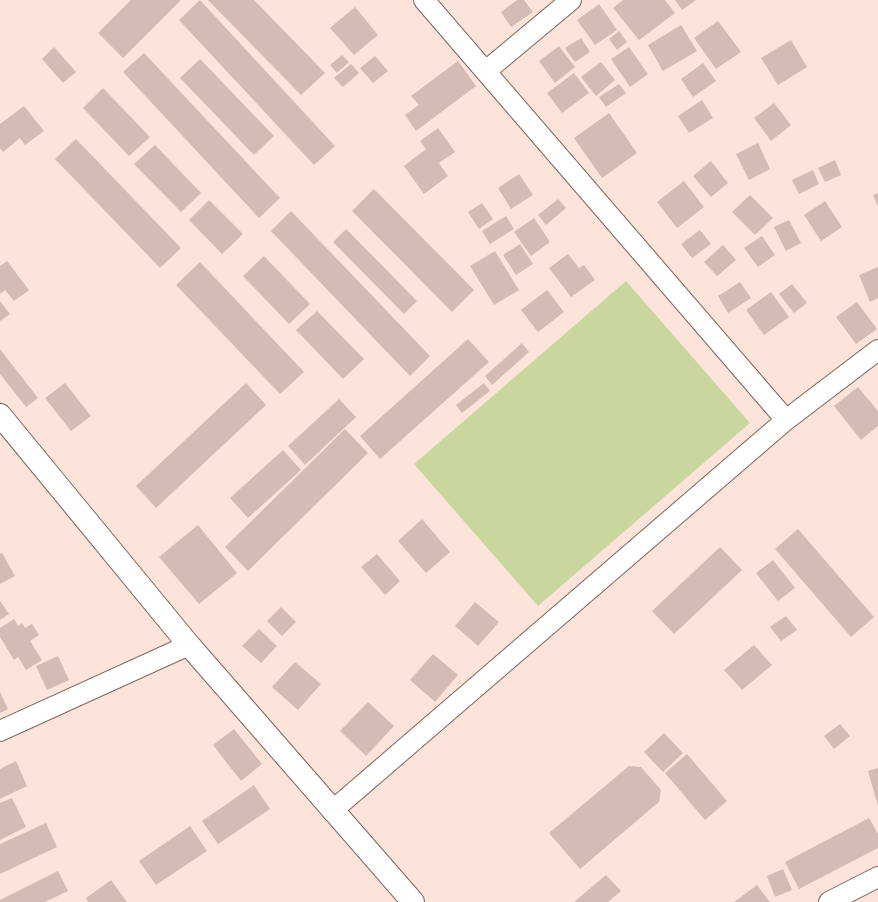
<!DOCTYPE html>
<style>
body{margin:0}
canvas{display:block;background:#fde4da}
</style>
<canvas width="878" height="902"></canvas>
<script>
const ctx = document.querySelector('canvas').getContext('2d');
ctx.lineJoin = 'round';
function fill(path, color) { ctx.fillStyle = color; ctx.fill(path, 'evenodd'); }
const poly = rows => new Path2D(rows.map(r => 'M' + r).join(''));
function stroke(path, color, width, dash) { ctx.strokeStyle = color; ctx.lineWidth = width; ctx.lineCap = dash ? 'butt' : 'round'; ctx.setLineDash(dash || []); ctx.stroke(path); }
fill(poly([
 [626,281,750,423,538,606,414,464]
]), '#c9d79e');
fill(poly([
 [131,0,181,0,123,58,98,33],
 [200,0,335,146,314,165,179,20],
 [208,0,254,0,325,73,301,95],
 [517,0,524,0,533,12,511,27,501,12],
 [623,0,665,0,675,13,639,40,613,8],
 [675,0,696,0,682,10],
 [599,4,617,30,595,45,577,20],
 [355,7,378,35,354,55,330,28],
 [718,21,741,52,716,69,694,38],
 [681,25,697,51,663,71,648,45],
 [619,31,627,42,617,50,609,39],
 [581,38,590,52,575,62,565,48],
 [791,40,807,67,778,85,761,58],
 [559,46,575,67,555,83,539,61],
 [54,47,76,72,63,83,42,59],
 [629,47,648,74,630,87,611,59],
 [144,53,280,198,259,218,123,72],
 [342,55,349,62,337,73,330,65],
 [375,56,388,71,373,83,360,68],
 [200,59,274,136,254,155,180,78],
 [458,61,476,86,416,131,405,115,419,105,411,96],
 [601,62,615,80,596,96,581,77],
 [703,63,716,81,693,97,681,79],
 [351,64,359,73,343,87,334,78],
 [574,73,589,93,562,113,547,93],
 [619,84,626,93,606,107,599,97],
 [103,88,150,137,129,156,83,108],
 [702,100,713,118,689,133,678,116],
 [774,103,791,125,771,141,754,118],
 [24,106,44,131,25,145,20,138,3,152,0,148,0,124],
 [609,113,637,153,602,178,574,138],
 [438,128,455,152,439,163,448,176,424,194,404,166,426,149,420,141],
 [76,139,181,248,160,268,55,159],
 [758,143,770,169,749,180,736,154],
 [155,145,201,193,181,212,134,164],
 [835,160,841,175,825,182,818,168],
 [711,161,728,183,711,197,693,176],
 [813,170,819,184,799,194,792,180],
 [519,174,533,195,511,209,498,188],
 [684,181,704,207,677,228,657,202],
 [374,189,474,290,452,312,352,211],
 [878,193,878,207,873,195],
 [750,195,773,218,755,235,732,212],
 [558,199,566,208,546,225,538,215],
 [209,200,243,234,222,254,189,220],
 [825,201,842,227,821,241,804,215],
 [482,203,493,219,479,229,468,212],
 [291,211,430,356,410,376,271,231],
 [506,216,514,229,490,244,482,231],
 [534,218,550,242,531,256,514,232],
 [789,220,801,243,786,251,774,227],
 [346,229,417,301,404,314,333,242],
 [700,230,711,244,692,258,681,244],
 [762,236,775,255,758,267,744,248],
 [520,244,533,264,516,275,503,255],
 [723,245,736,260,717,276,704,262],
 [495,251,519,290,494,305,470,266],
 [568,254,579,268,584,265,595,280,571,297,549,268],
 [264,256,310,304,289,324,243,276],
 [7,261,29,290,14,301,5,290,0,294,0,266],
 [200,262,304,372,280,394,176,285],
 [878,267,878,298,870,302,859,275],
 [740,282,751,298,728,313,718,296],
 [792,284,807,303,794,313,779,294],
 [547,290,564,312,538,332,521,310],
 [771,292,789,317,764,335,746,310],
 [0,301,10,314,0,321],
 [857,302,877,329,856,344,836,317],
 [317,311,364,359,343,379,296,330],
 [468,339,489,362,380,459,360,436],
 [522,343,529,352,492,385,485,376],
 [0,349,38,398,26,407,0,374],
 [65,383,91,416,71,431,45,398],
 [246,383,266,405,156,508,136,486],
 [484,383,490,391,462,413,456,405],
 [858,387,878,411,878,426,861,440,834,406],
 [339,399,356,417,305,465,288,446],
 [345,429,368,453,248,571,225,547],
 [283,450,301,470,248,518,230,498],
 [422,519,450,552,426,573,398,541],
 [198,525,237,573,199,604,159,557],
 [798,529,874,617,851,637,775,549],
 [720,547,742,570,674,634,652,611],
 [2,553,15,576,0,584,0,554],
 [377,554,400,581,385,595,361,567],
 [773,560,795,588,778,601,756,573],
 [0,601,9,614,0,620],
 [475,602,499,622,478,646,455,626],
 [281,607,296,622,282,636,267,621],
 [786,616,797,630,781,641,770,627],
 [14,619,18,626,22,623,25,628,32,624,39,635,30,641,42,660,26,670,18,657,14,660,0,637,0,628],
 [259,629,277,646,261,663,242,646],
 [754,645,772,665,742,690,724,670],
 [433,654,458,675,435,702,410,680],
 [58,656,69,680,47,690,36,666],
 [295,662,321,684,298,710,272,687],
 [0,692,8,709,0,713],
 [368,702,394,726,366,756,340,731],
 [840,724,850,736,834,749,824,736],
 [234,729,262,764,241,781,213,745],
 [664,733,683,753,663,772,644,752],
 [687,754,727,801,705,820,665,773],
 [16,761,27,786,0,799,0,769],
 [629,766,641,767,661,790,659,802,580,869,549,833],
 [878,768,878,806,868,771],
 [254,785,270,809,218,844,202,821],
 [12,798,26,827,0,840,0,803],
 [869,818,878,834,878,848,799,889,785,862],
 [46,823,57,847,0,874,0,844],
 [190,826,207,851,156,885,139,861],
 [783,869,792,890,775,897,767,876],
 [58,871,68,891,45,902,0,902,0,900],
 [606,875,621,891,608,902,574,902],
 [111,880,127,902,88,902,86,898],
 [757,885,770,902,734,902]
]), '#d4bbb4');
const minor = poly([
 [424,0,786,420],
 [486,71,571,0],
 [0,731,189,645],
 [332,811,786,420,878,350],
 [829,902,878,877]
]);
const primary = poly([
 [0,415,189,645,413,902]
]);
stroke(minor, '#7c665d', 22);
stroke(primary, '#7c665d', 24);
stroke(minor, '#fff', 20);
stroke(primary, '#fff', 22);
</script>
